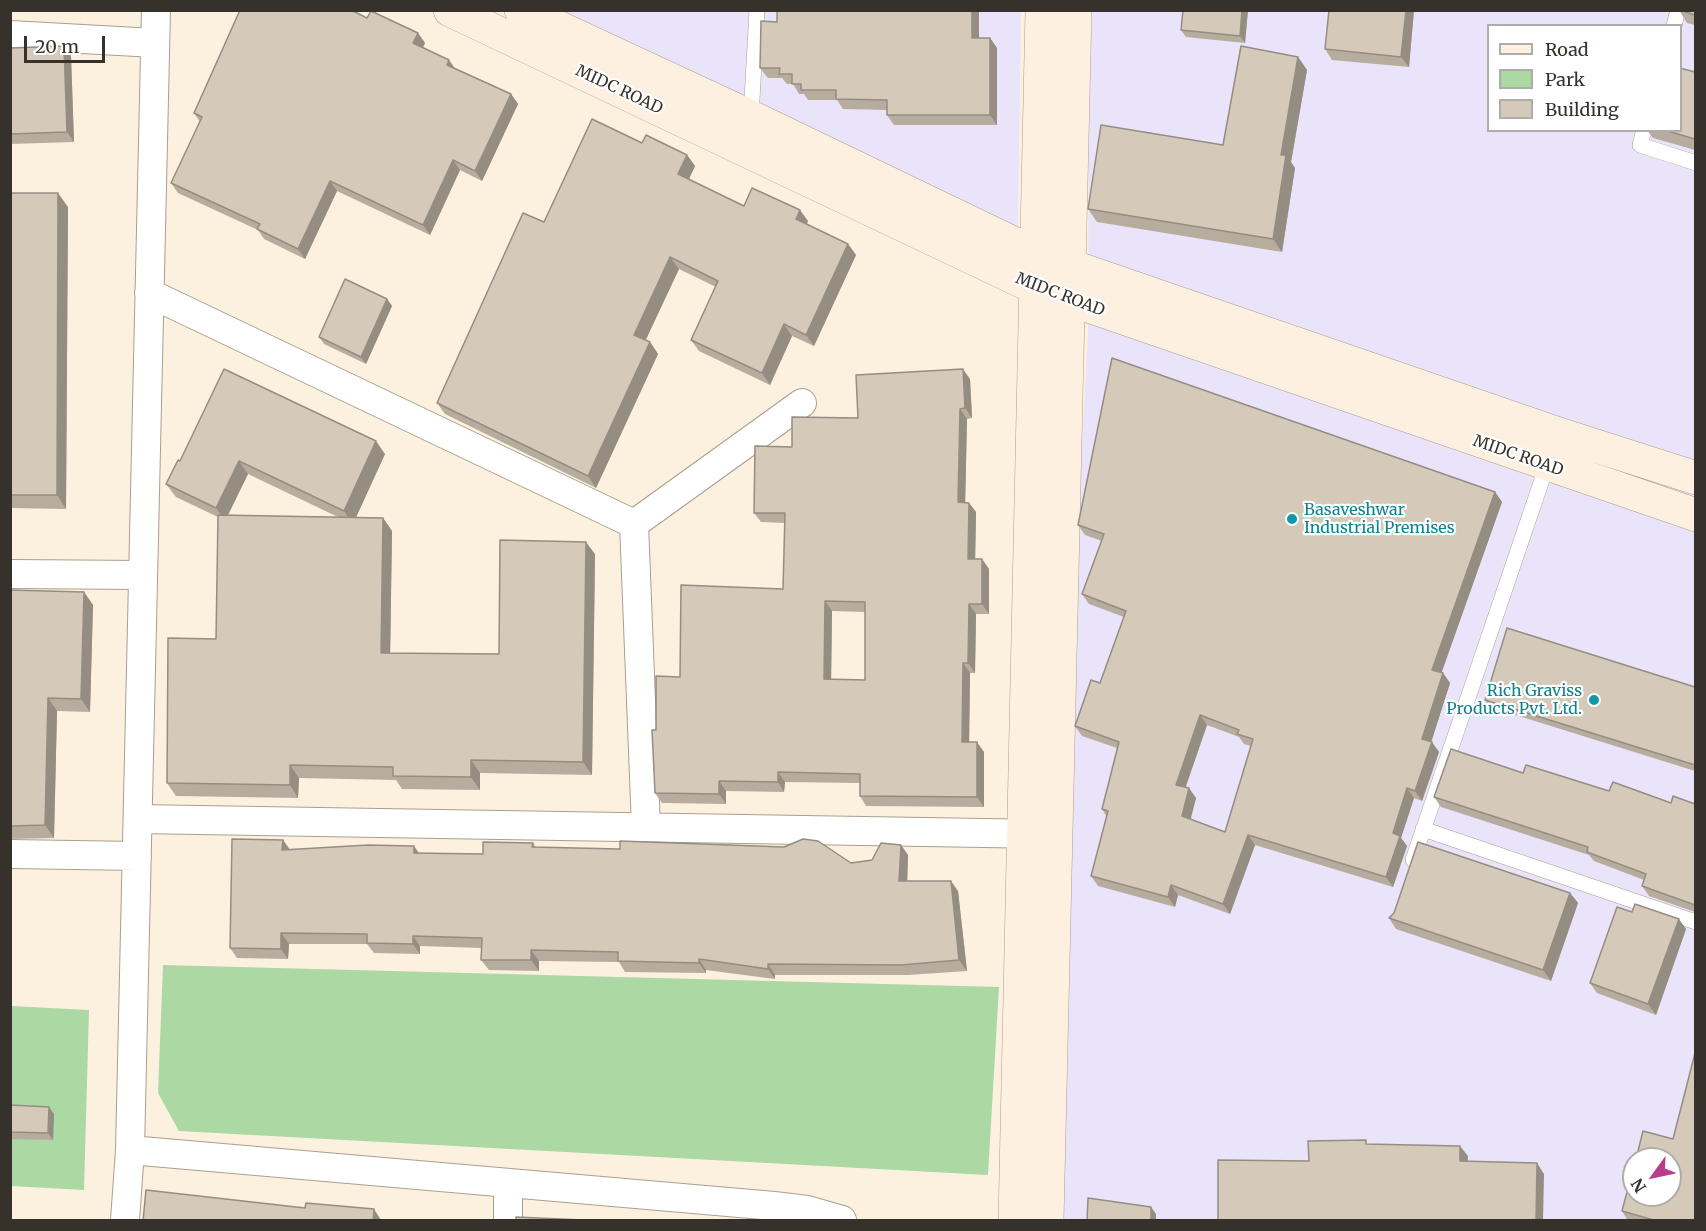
<!DOCTYPE html>
<style>
body{margin:0}
#map{position:relative;width:1706px;height:1231px;overflow:hidden;background:#fcf1df;font-family:Merriweather,serif}
canvas{display:block}
.frame{position:absolute;inset:0;border:12px solid #36322b;pointer-events:none}
.legend{position:absolute;left:1487px;top:24px;width:195px;height:108px;box-sizing:border-box;background:#fff;border:2px solid #afadaa;margin:0;padding:8px 10px;list-style:none;font-size:18px;color:#36322b}
.legend li{display:flex;align-items:center;gap:12px;height:30px}
.legend b{width:30px;border:2px solid #afadaa}
.north{position:absolute;left:1622px;top:1147px;width:60px;height:60px;box-sizing:border-box;background:#fff;border:2px solid #afadaa;border-radius:50%;rotate:237deg;font-size:16px;font-weight:700;line-height:24px;text-align:center;color:#36322b}
.north::after{content:'';display:block;margin:auto;width:21px;height:27px;background:#b93c8b;clip-path:polygon(50% 0,100% 100%,50% 72%,0 100%)}
.scale{position:absolute;left:24px;top:36px;width:81px;height:27px;box-sizing:border-box;border:3px solid #36322b;border-top:0;padding-left:8px;font-size:18px;line-height:21px;white-space:nowrap;color:#36322b;-webkit-text-stroke:4px #fff;paint-order:stroke}
</style>
<div id="map">
<canvas width="1706" height="1231"></canvas>
<div class="frame"></div>
<ul class="legend">
<li><b style="height:8px;background:#fef0e0"></b>Road</li>
<li><b style="height:16px;background:#abd8a3"></b>Park</li>
<li><b style="height:16px;background:#d5c9b9"></b>Building</li>
</ul>
<div class="north">N</div>
<div class="scale">20 m</div>
</div>
<script>
const ctx = document.querySelector('canvas').getContext('2d');
ctx.lineJoin = 'round';
function fill(path, color) { ctx.fillStyle = color; ctx.fill(path, 'evenodd'); }
const poly = rows => new Path2D(rows.map(r => 'M' + r).join(''));
function stroke(path, color, width, dash) { ctx.strokeStyle = color; ctx.lineWidth = width; ctx.lineCap = dash ? 'butt' : 'round'; ctx.setLineDash(dash || []); ctx.stroke(path); }
function drawText(font, color, halo, rows, align = 'center') {
  ctx.font = font + ' Merriweather,serif'; ctx.lineWidth = 4.5; ctx.setLineDash([]); ctx.textBaseline = 'middle'; ctx.strokeStyle = halo; ctx.fillStyle = color; for (const [text, x, y, turn = 0] of rows) {
    ctx.save(); ctx.translate(x, y); ctx.rotate((+turn || 0) * Math.PI / 180); ctx.textAlign = isNaN(turn) ? turn : align; if (halo) ctx.strokeText(text, 0, 0); ctx.fillText(text, 0, 0); ctx.restore();
  }
}
fill(poly([
 [555,11,1021,11,1018,231],
 [1089,11,1695,11,1695,1220,1040,1220,1088,333],
 [1488,26,1680,26,1680,130,1488,130],
 [1634,1159,1670,1159,1670,1195,1634,1195]
]), '#eae4fa');
fill(poly([
 [163,965,999,987,988,1175,179,1131,158,1093],
 [11,1006,89,1010,84,1190,11,1186]
]), '#abd8a3');
const lane = poly([
 [1674,26,1678,10],
 [751,117,757,10],
 [1644,130,1640,145,1696,163],
 [1423,829,1696,922],
 [1413,860,1548,462]
]);
const street = poly([
 [10,35,155,43],
 [149,293,634,524],
 [634,524,646,827],
 [634,524,802,403],
 [10,574,143,575],
 [138,819,1045,834],
 [10,854,137,856],
 [130,1150,774,1206,807,1210,842,1220],
 [125,1220,130,1150,156,10],
 [508,1220,508,1183]
]);
const secondary = poly([
 [450,10,1036,288,1696,515],
 [521,10,751,117,1036,254,1559,434,1696,478],
 [1015,1220,1042,10],
 [1047,1220,1075,10]
]);
stroke(lane, '#aa9f8f', 16);
stroke(street, '#aa9f8f', 30);
stroke(secondary, '#aa9f8f', 34);
stroke(lane, '#fff', 15);
stroke(street, '#fff', 28);
stroke(secondary, '#fef0e0', 33);
fill(poly([
 [777,10,979,10,979,38,990,38,997,48,997,125,894,125,887,115,887,110,843,109,837,100,808,100,804,94,799,94,793,84,787,84,782,78,768,78,760,68,777,22],
 [1183,10,1248,10,1245,43,1186,37,1181,30],
 [1329,10,1414,10,1409,67,1332,60,1325,49],
 [1679,10,1695,10,1695,25,1687,23],
 [367,18,418,33,425,43,423,47,455,68,511,94,518,104,482,181,460,170,430,235,337,191,305,259,264,239,258,230,178,193,171,183,200,122,194,113],
 [64,46,71,56,74,142,10,144,10,48],
 [1298,57,1307,70,1291,162,1295,168,1282,252,1097,222,1088,209,1223,145],
 [1695,72,1695,150,1653,138,1647,130,1680,130],
 [642,143,687,155,695,166,689,179,744,206,808,221,807,224,848,244,856,255,814,346,792,336,770,385,699,351,691,340,716,287,679,269,645,340,650,342,658,354,596,488,445,414,437,403,544,222],
 [10,193,68,207,66,509,10,508],
 [387,299,392,306,366,364,324,344,319,337],
 [970,379,972,418,967,419,965,503,969,503,976,512,975,559,982,559,989,569,989,614,976,614,975,673,970,673,969,742,984,752,984,807,866,806,860,796,860,783,785,782,784,792,726,791,726,804,662,803,655,793,680,677,783,589,785,523,761,522,754,513,792,447,858,418],
 [832,611,865,612,865,680,831,679],
 [385,454,356,517,383,518,392,531,390,653,499,654,595,554,592,775,480,773,480,790,402,789,396,780,299,778,298,798,176,796,167,783,216,639,218,517,176,497,166,484,180,461],
 [248,474,338,517,228,515],
 [1495,492,1502,502,1441,673,1443,673,1450,683,1431,742,1439,752,1422,801,1414,798,1401,838,1407,846,1393,887,1255,845,1230,914,1178,895,1175,907,1098,886,1091,876,1107,817,1102,809,1117,748,1082,736,1075,726,1100,683,1124,617,1089,604,1082,594,1102,541,1085,535,1078,525],
 [1207,725,1239,737,1244,744,1251,746,1225,832,1190,819,1196,798,1185,787],
 [10,590,84,592,93,605,90,712,57,711,54,838,10,839],
 [1695,687,1695,771,1490,707,1485,700],
 [1523,773,1671,803,1695,804,1695,912,1649,896,1642,886,1644,880,1594,861,1589,855,1441,807,1434,797],
 [283,840,290,850,483,854,533,843,536,847,851,863,872,860,901,845,908,855,907,881,958,891,967,971,908,975,775,975,775,979,706,970,706,973,625,972,619,962,539,961,539,971,489,970,481,960,482,948,420,946,420,954,374,953,367,944,289,944,288,959,237,958,230,948],
 [1570,893,1578,903,1551,981,1396,929,1389,918],
 [1632,912,1686,929,1656,1015,1597,993,1590,983],
 [10,1105,54,1114,53,1140,10,1139],
 [1622,1211,1695,1221,1628,1221]
]), '#b7ad9f');
fill(poly([
 [972,10,979,10,979,48,972,38],
 [1242,10,1248,10,1245,43,1240,36],
 [1406,10,1414,10,1409,67,1401,57],
 [418,33,425,43,420,53,413,43],
 [990,38,997,48,997,125,990,115],
 [64,46,71,56,74,142,67,132],
 [1298,57,1307,70,1291,162,1295,168,1282,252,1273,239,1281,155],
 [449,60,456,70,447,65],
 [511,94,518,104,482,181,475,171],
 [687,155,695,166,686,185,678,174],
 [453,160,460,170,430,235,423,225],
 [330,181,337,191,305,259,298,249],
 [58,193,68,207,66,509,57,495],
 [800,210,808,221,804,230,796,219],
 [848,244,856,255,814,346,806,335],
 [670,257,679,269,643,346,634,335],
 [387,299,392,306,366,364,361,357],
 [784,324,792,336,770,385,762,373],
 [650,342,658,354,596,488,588,476],
 [963,369,970,379,972,418,965,408],
 [960,409,967,419,965,512,958,502],
 [376,441,385,454,353,524,344,511],
 [239,461,248,474,225,521,216,508],
 [1495,492,1502,502,1439,680,1432,670],
 [969,503,976,512,975,569,968,559],
 [383,518,392,531,390,666,381,653],
 [586,542,595,554,592,775,583,762],
 [982,559,989,569,989,614,982,604],
 [84,592,93,605,90,712,81,699],
 [825,601,832,611,831,689,824,679],
 [969,604,976,614,975,673,968,663],
 [963,663,970,673,969,752,962,742],
 [1443,673,1450,683,1429,749,1422,739],
 [48,698,57,711,54,838,45,825],
 [1200,715,1207,725,1183,795,1176,785],
 [977,742,984,752,984,807,977,797],
 [1432,742,1439,752,1422,801,1415,791],
 [471,760,480,773,480,790,471,777],
 [290,765,299,778,298,798,290,785],
 [778,772,785,782,784,792,778,782],
 [719,781,726,791,726,804,719,794],
 [1189,788,1196,798,1189,826,1182,816],
 [1407,788,1414,798,1401,838,1407,846,1393,887,1386,877,1393,833],
 [1248,835,1255,845,1230,914,1223,904],
 [283,840,290,850,282,850],
 [901,845,908,855,907,891,899,881],
 [414,846,421,856,414,853],
 [951,881,958,891,967,971,959,960],
 [1171,885,1178,895,1175,907,1168,897],
 [1570,893,1578,903,1551,981,1543,970],
 [1679,919,1686,929,1656,1015,1648,1004],
 [281,933,289,944,288,959,281,949],
 [413,936,420,946,420,954,413,944],
 [531,950,539,961,539,971,531,960],
 [699,959,706,970,706,973,699,963],
 [768,964,775,975,775,979,768,969],
 [49,1107,54,1114,53,1140,48,1133],
 [1460,1146,1468,1156,1467,1172,1460,1161],
 [1537,1163,1544,1174,1543,1221,1536,1221],
 [1151,1207,1156,1214,1156,1221,1151,1221],
 [374,1209,381,1220,381,1221,373,1221]
]), '#958d82');
const building = poly([
 [240,10,351,10,367,18,371,11,418,33,413,43,449,60,447,65,511,94,475,171,453,160,423,225,330,181,298,249,257,229,260,224,171,183,202,117,194,113,240,10],
 [777,10,972,10,972,38,990,38,990,115,887,115,887,100,836,99,836,90,801,90,801,84,792,84,792,74,779,74,780,68,760,68,761,21,777,22,777,10],
 [1183,10,1242,10,1240,36,1181,30,1183,10],
 [1329,10,1406,10,1401,57,1325,49,1329,10],
 [1680,10,1695,10,1695,15,1680,10],
 [64,46,67,132,10,134,10,48,64,46],
 [1241,46,1298,57,1281,155,1286,155,1273,239,1088,209,1101,125,1223,145,1241,46],
 [1680,68,1695,72,1695,139,1664,130,1680,130,1680,68],
 [592,119,642,143,646,135,687,155,678,174,744,206,752,188,800,210,796,219,848,244,806,335,784,324,762,373,691,340,718,281,670,257,634,335,650,342,588,476,437,403,523,213,544,222,592,119],
 [10,193,58,193,57,495,10,495,10,193],
 [345,279,387,299,361,357,319,337,345,279],
 [1112,358,1495,492,1432,670,1443,673,1422,739,1432,742,1415,791,1407,788,1393,833,1400,836,1386,877,1248,835,1223,904,1171,885,1168,897,1091,876,1108,811,1102,809,1119,742,1075,726,1091,680,1100,683,1126,611,1082,594,1104,534,1078,525,1112,358],
 [1200,715,1239,730,1237,734,1253,739,1225,832,1182,816,1189,788,1176,785,1200,715],
 [224,369,376,441,344,511,239,461,216,508,166,484,178,460,180,461,224,369],
 [963,369,965,408,960,409,958,502,969,503,968,559,982,559,982,604,969,604,968,663,963,663,962,742,977,742,977,797,860,796,860,774,778,772,778,782,719,781,719,794,655,793,652,730,656,730,656,676,680,677,681,585,783,589,785,513,754,513,755,446,792,447,792,417,858,418,856,375,963,369],
 [825,601,865,602,865,680,824,679,825,601],
 [218,515,383,518,381,653,499,654,500,540,586,542,583,762,471,760,471,777,393,776,393,767,290,765,290,785,167,783,168,638,216,639,218,515],
 [10,590,84,592,81,699,48,698,45,825,10,826,10,590],
 [1507,628,1695,687,1695,765,1485,700,1507,628],
 [1451,749,1523,773,1526,765,1609,791,1613,782,1671,803,1673,796,1695,804,1695,905,1642,886,1646,874,1587,852,1588,847,1434,797,1451,749],
 [232,839,283,840,282,850,368,845,414,846,414,853,483,854,483,842,533,843,532,847,620,849,620,841,784,847,803,839,818,841,851,863,872,860,881,843,901,845,899,881,951,881,959,960,901,965,768,964,768,969,699,959,699,963,618,961,618,952,531,950,531,960,481,960,482,938,413,936,413,944,367,943,367,934,281,933,281,949,230,948,232,839],
 [1418,842,1570,893,1543,970,1389,918,1394,913,1418,842],
 [1635,904,1679,919,1648,1004,1590,983,1617,907,1632,912,1635,904],
 [1695,1053,1695,1221,1657,1221,1622,1211,1634,1165,1634,1195,1670,1195,1670,1159,1636,1159,1643,1131,1673,1139,1695,1053],
 [10,1105,49,1107,48,1133,10,1132,10,1105],
 [1366,1140,1366,1144,1460,1146,1460,1161,1537,1163,1536,1221,1218,1221,1218,1160,1309,1161,1308,1141,1366,1140],
 [146,1190,305,1208,306,1203,374,1209,373,1221,143,1221,146,1190],
 [1088,1198,1151,1207,1151,1221,1087,1221,1088,1198],
 [516,1217,606,1221,516,1221,516,1217]
]);
fill(building, '#d5c9b9');
stroke(building, '#958d82', 1.5);
for (const [x, y, r, color] of [
 [1292,519,6,"#0f9aa8"],
 [1594,700,6,"#0f9aa8"]
]) { const dot = new Path2D(); dot.arc(x, y, r, 0, 2 * Math.PI); ctx.fillStyle = color; ctx.fill(dot); stroke(dot, '#fff', 2); }
drawText('16px', '#36322b', '#fff', [
 ["MIDC ROAD",619,90,25],
 ["MIDC ROAD",1060,295,21],
 ["MIDC ROAD",1518,456,19]
]);
drawText('16px', '#0d838f', '#fff', [
 ["Basaveshwar",1304,510],
 ["Industrial Premises",1304,528],
 ["Rich Graviss",1582,691,"right"],
 ["Products Pvt. Ltd.",1582,709,"right"]
], 'left');
</script>
